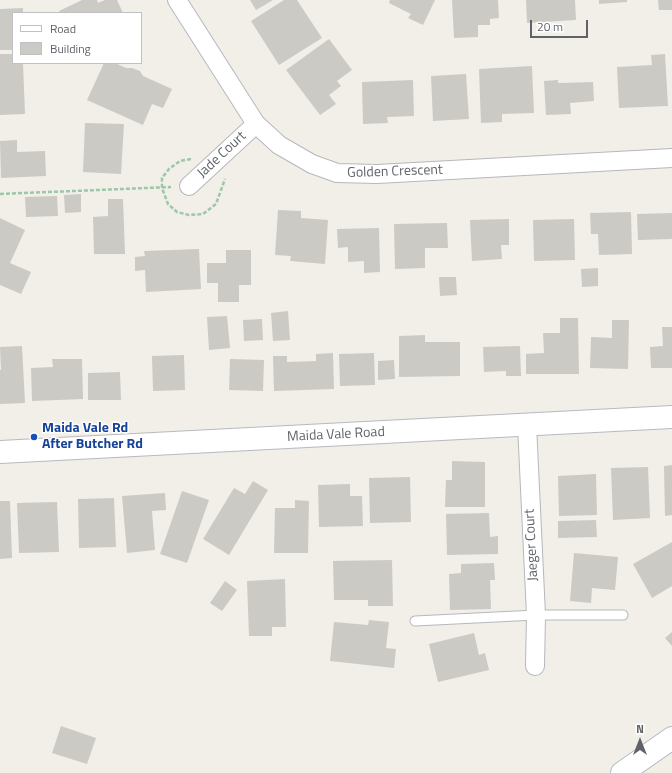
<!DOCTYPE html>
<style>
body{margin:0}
#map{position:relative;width:672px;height:773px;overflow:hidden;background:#f1efe8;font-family:"Titillium Web",sans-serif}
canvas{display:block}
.legend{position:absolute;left:12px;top:12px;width:130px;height:52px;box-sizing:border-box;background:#fff;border:1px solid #bfc1c3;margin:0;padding:5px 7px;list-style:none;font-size:12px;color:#5f6368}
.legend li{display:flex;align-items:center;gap:8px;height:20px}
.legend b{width:20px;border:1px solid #bfc1c3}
.north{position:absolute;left:620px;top:721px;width:40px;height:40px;-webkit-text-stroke:3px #fff;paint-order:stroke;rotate:0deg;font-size:11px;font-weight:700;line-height:16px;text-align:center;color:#5f6368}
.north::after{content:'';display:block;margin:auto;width:14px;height:18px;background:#5f6368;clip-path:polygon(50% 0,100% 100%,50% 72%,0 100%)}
.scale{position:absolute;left:530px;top:20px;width:58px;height:18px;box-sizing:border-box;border:2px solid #5f6368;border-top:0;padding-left:5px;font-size:12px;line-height:14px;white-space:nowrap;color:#5f6368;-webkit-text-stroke:3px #fff;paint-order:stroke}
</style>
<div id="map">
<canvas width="672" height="773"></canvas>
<ul class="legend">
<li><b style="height:5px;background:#fff"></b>Road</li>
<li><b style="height:11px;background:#cccac5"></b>Building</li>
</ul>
<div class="north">N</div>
<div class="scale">20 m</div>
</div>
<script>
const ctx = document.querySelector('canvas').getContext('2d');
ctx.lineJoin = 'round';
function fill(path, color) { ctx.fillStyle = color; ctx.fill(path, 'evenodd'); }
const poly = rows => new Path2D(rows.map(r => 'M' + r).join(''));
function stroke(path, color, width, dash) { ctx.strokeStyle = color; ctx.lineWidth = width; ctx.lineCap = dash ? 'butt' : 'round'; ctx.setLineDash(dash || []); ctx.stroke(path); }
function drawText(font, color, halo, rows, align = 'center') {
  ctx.font = font + ' "Titillium Web",sans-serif'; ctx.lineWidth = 3; ctx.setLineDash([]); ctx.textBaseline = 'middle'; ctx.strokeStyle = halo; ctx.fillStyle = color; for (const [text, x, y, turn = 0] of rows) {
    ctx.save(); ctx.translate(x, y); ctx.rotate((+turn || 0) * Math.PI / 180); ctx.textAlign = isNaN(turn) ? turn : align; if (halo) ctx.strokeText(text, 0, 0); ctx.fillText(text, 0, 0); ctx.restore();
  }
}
fill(poly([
 [82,0,97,0,98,3,105,0,117,0,123,13,60,13,59,11],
 [250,0,273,0,256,10],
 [284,0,297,0,322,38,279,65,251,21],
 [390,0,435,0,423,25,408,18,411,14,389,3],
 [452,0,498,0,499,18,490,19,490,25,478,25,478,37,454,38],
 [526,0,575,0,576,20,527,23],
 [599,0,627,0,627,2,599,4],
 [658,0,672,0,672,10,659,10],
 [23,8,23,13,13,13,13,50,0,50,0,9],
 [329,39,352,70,337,81,341,86,329,95,336,104,320,115,286,70],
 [0,54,13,54,13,63,23,63,25,114,0,115],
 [665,54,668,106,619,108,617,67,652,65,651,55],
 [104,63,115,63,126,68,132,68,140,71,143,76,172,89,163,108,152,104,143,125,87,100],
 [532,66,534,113,502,114,502,122,481,123,479,69],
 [466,74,469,119,433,121,431,76],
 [413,80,414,116,387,117,388,123,363,124,362,82],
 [558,80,558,83,593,82,594,101,570,103,571,114,546,115,544,81],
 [85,123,124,124,121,174,83,172],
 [17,140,17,152,45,151,46,176,1,178,0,141],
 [81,194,81,212,65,213,64,195],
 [57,196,58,216,26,217,25,197],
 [108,199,123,199,125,254,94,254,93,217,108,216],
 [278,210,301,211,301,218,328,220,325,264,290,261,291,256,275,255],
 [631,212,632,254,599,255,598,234,591,234,590,213],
 [672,213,672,239,638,240,637,214],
 [0,218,25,230,10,263,31,272,21,294,0,285],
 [509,219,509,245,501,245,502,259,472,261,470,220],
 [574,219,575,260,534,261,533,220],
 [447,223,448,248,425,248,425,268,395,269,394,224],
 [379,228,380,272,364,273,364,261,348,262,348,247,338,248,337,229],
 [199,249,201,289,146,292,145,270,135,271,135,257,145,256,144,251],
 [226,250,251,250,251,285,239,285,239,302,218,302,218,283,207,283,207,263,226,263],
 [598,268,598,286,582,287,581,269],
 [439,277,456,277,457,295,440,296],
 [288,311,290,340,273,341,271,313],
 [227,316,230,348,209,350,207,317],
 [560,318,578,318,579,374,526,374,526,354,544,353,543,333,560,333],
 [262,319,263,340,244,341,243,320],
 [612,320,629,320,628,369,590,368,591,337,612,338],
 [662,327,672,327,672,368,651,368,650,347,663,346],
 [425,335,425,342,460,342,460,376,399,377,399,336],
 [22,346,25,403,0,404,0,370,1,370,0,347],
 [520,346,521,376,506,376,506,371,484,372,483,347],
 [333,353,334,389,274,391,273,356,287,356,287,362,316,361,316,354],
 [374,353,375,385,340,386,339,354],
 [184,355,185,390,153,391,152,356],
 [52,359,82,359,83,399,32,401,31,368,53,367],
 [230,359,264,360,263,391,229,390],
 [394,360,395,379,378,380,378,361],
 [120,372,121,400,88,400,88,373],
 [452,461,485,462,485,507,445,507,446,480,452,480],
 [672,465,672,515,665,516,664,466],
 [648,467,650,518,613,520,611,468],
 [596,474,597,515,559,516,558,476],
 [410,477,411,522,370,523,369,478],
 [253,481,268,490,229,555,203,539,234,488,245,494],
 [350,484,350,496,362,496,363,526,319,527,318,485],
 [182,491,209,500,187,563,160,554],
 [165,493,166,510,152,511,155,550,127,553,122,496],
 [114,498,116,547,79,548,78,499],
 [295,500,309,501,308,553,274,553,275,508,295,508],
 [0,501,10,501,12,558,0,559],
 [57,502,59,552,19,553,17,503],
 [489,513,490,537,498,536,498,554,447,555,446,514],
 [596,520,597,537,558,538,558,521],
 [672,542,672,586,652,598,633,564],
 [574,553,618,557,615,590,592,588,591,603,570,601],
 [392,560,393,606,368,606,368,600,334,600,333,561],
 [494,563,495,580,490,580,491,609,450,610,449,574,461,573,461,564],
 [285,579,286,627,272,627,272,636,249,636,247,581],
 [225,581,237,590,222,611,210,603],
 [369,620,389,622,386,648,396,649,394,668,330,661,334,622,368,625],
 [672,632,672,646,665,638],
 [474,633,479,655,485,653,489,670,438,682,429,644],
 [61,726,96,738,87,764,52,753]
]), '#cccac5');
const lane = poly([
 [415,621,536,615,623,615]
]);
const street = poly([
 [177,0,256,124,279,145,312,164,337,173,377,174,672,158],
 [189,186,256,124],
 [527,425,536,615,535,666]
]);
const secondary = poly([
 [0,452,672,417],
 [622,773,672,738]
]);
stroke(lane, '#b5b8bc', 11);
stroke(street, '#b5b8bc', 20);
stroke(secondary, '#b6babf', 24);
stroke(poly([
 [191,159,180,161,169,169,162,178,162,188,168,204,177,212,189,215,203,214,216,204,225,179],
 [0,194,171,187]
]), '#9cc7a9', 2.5, [4, 2]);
stroke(lane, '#fff', 9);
stroke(street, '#fff', 18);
stroke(secondary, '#fff', 22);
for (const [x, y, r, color] of [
 [34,437,4,"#1a4fb4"]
]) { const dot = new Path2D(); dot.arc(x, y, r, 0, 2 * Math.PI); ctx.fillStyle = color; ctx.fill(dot); stroke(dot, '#fff', 1.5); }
drawText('14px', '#5f6368', '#fff', [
 ["Jade Court",222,155,-43],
 ["Golden Crescent",395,172,-2],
 ["Maida Vale Road",336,435,-3],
 ["Jaeger Court",532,545,-93]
]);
drawText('bold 14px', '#164399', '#fff', [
 ["Maida Vale Rd",42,429],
 ["After Butcher Rd",42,445]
], 'left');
</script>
